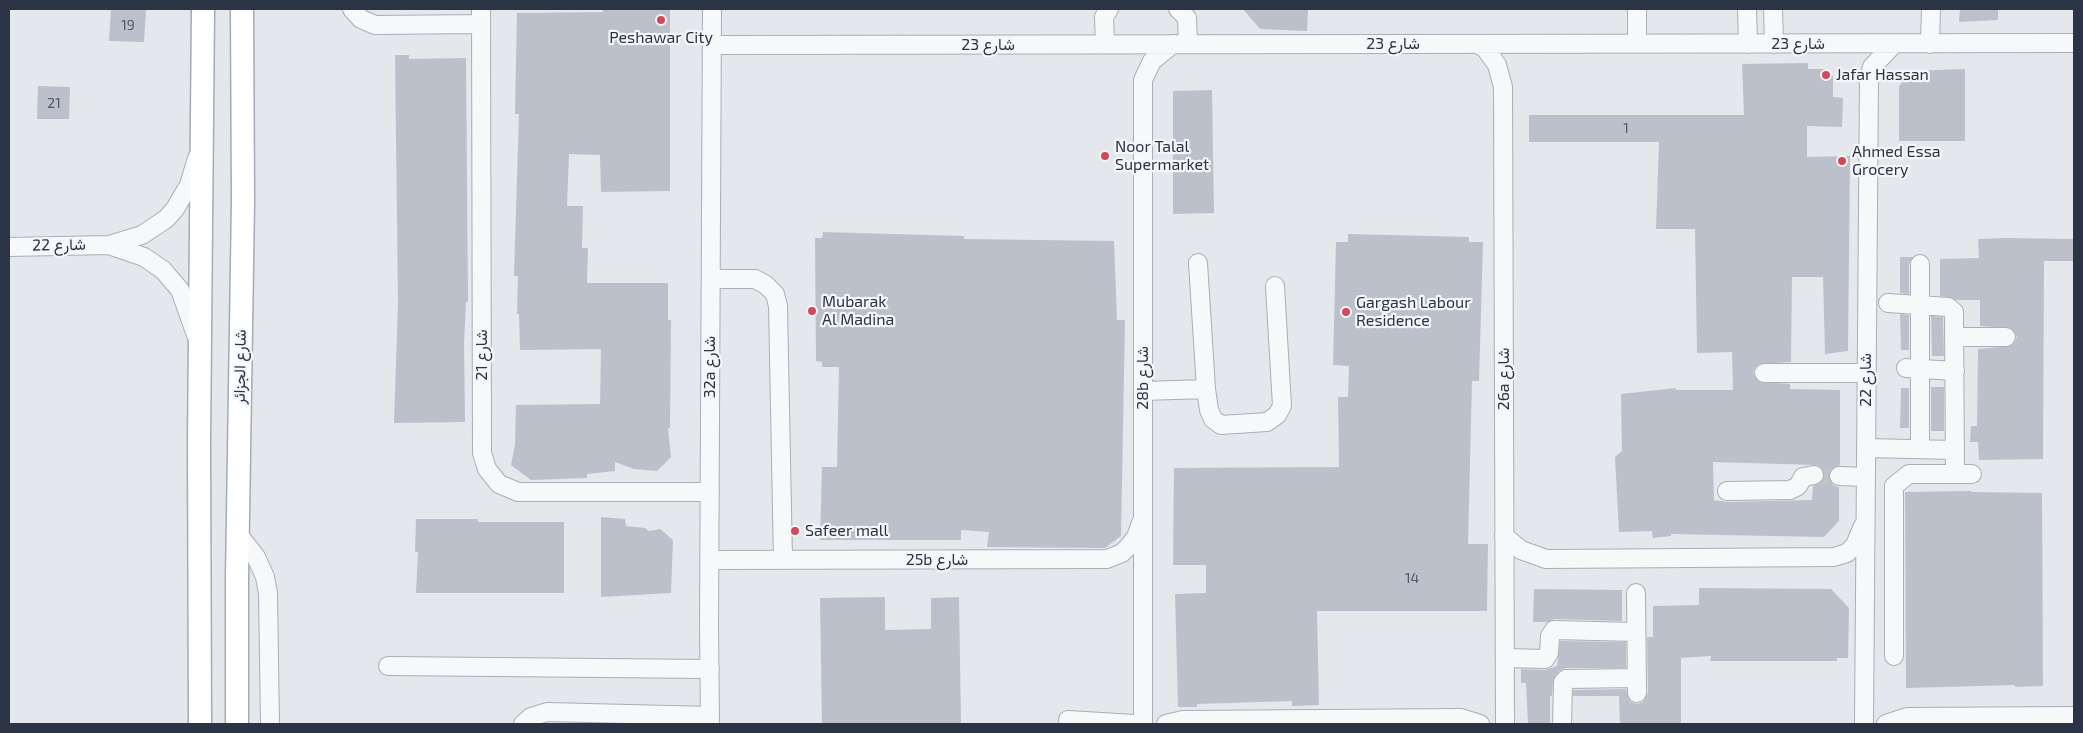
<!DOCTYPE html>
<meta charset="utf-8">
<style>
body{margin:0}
#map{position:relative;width:2083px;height:733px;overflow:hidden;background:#e4e7ec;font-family:"Exo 2",sans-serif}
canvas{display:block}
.frame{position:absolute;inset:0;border:10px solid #2b3445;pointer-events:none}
</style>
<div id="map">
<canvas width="2083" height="733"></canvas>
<div class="frame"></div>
</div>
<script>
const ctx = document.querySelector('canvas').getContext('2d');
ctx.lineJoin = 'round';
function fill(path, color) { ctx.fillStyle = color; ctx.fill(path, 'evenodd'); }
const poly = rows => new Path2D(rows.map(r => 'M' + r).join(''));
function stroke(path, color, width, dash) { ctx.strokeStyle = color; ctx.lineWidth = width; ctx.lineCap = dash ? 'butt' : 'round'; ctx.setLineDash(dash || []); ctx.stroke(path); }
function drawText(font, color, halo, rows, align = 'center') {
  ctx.font = font + ' "Exo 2",Vazirmatn,sans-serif'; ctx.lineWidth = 4.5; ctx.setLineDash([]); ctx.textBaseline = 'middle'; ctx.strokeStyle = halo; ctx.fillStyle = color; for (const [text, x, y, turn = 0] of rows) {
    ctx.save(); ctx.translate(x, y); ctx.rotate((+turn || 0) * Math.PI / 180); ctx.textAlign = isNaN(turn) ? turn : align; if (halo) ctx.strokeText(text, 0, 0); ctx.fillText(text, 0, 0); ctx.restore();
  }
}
fill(poly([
 [111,9,146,9,144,42,109,41],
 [670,9,670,191,601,192,600,155,569,154,567,206,583,206,582,248,588,248,587,283,668,283,668,320,671,320,670,428,668,428,671,457,657,471,634,469,615,462,615,471,587,474,587,478,531,480,511,465,515,445,516,405,600,404,601,349,520,350,519,314,517,314,518,276,514,276,519,114,515,114,517,13,603,12,603,10],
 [1243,9,1308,9,1307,31,1260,29],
 [1960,9,1998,9,1998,20,1959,22],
 [395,55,409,55,409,59,466,58,468,302,466,302,464,343,465,422,394,423,398,303],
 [1808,63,1808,69,1826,69,1833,76,1833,97,1843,98,1842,127,1807,126,1807,157,1850,156,1848,351,1825,354,1823,277,1792,277,1791,362,1759,364,1755,368,1753,373,1759,382,1790,384,1790,389,1840,390,1840,465,1830,470,1828,476,1833,485,1839,487,1839,521,1824,537,1671,534,1671,536,1653,538,1652,531,1619,532,1615,457,1622,451,1621,394,1676,388,1676,390,1733,390,1732,352,1697,353,1695,229,1656,229,1659,142,1529,142,1529,115,1744,115,1742,64],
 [1713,462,1817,465,1822,469,1824,478,1820,483,1813,486,1812,500,1727,502,1714,500],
 [1965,69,1965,141,1899,141,1899,86,1913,71],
 [38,86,70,87,69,119,37,119],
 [1212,90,1214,213,1173,214,1173,91],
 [823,232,964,236,964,239,1114,241,1117,320,1125,320,1121,536,1105,548,987,547,989,532,961,530,961,540,820,540,822,467,837,467,839,367,822,367,822,362,816,361,815,238,822,238],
 [1348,234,1469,237,1469,242,1483,242,1479,381,1472,381,1468,544,1488,544,1487,611,1317,611,1319,705,1292,706,1292,701,1197,704,1197,707,1178,707,1175,594,1206,593,1206,565,1173,565,1174,468,1339,467,1338,397,1348,397,1349,366,1333,365,1336,242,1348,242],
 [2006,238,2074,239,2074,261,2044,261,2043,459,1979,460,1978,442,1970,442,1971,426,1977,426,1978,349,2011,346,2015,342,2017,337,2011,328,1980,326,1980,300,1956,300,1949,297,1940,296,1940,259,1979,258,1978,239],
 [1900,257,1913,257,1909,264,1909,294,1900,293],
 [1900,314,1909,315,1909,350,1901,350],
 [1931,316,1943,317,1944,356,1932,356],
 [1931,387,1944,387,1944,431,1931,431],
 [1901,388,1909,388,1909,428,1900,428],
 [1971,491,1971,492,2042,493,2043,686,2015,687,2015,685,1906,688,1905,492],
 [601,517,625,519,626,526,645,528,649,531,660,529,673,540,671,593,601,597],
 [416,519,478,519,478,522,564,522,564,593,416,593,418,552,415,552],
 [1699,588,1831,589,1849,608,1848,658,1837,658,1837,661,1710,661,1711,656,1681,658,1681,724,1620,724,1619,696,1573,696,1573,690,1626,689,1628,698,1631,702,1637,704,1643,702,1648,693,1647,637,1653,637,1653,606,1699,605],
 [1534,589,1622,590,1622,621,1554,619,1548,622,1533,622],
 [885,597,885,630,931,629,931,598,959,597,961,724,822,724,820,598],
 [1560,641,1626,642,1626,668,1566,668,1559,671,1553,681,1552,696,1550,696,1550,724,1528,724,1526,683,1521,683,1521,669,1545,670,1557,666]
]), '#bbc0ca');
stroke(poly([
 [1814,475,1839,476]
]), '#bfc3cb', 18, [18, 9]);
const minor = poly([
 [352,9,361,19,375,25,481,24],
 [481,9,482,453,487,469,499,484,518,492,710,492],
 [1178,9,1187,18,1188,44],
 [1637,9,1637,44],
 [1747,9,1748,44],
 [1773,9,1774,44],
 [1105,44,1104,17,1109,9],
 [1477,44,1485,48,1497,65,1503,87,1505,724],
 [1930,44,1931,9],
 [712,45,2074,43],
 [109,245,144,257,163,270,180,290,196,335],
 [9,247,109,245,142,235,166,219,175,209,189,185,197,158],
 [1198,263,1206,389,1209,410,1213,419,1221,425,1267,422,1277,415,1282,406,1275,286],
 [711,279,755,279,766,285,775,294,778,306,783,560],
 [1888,303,1948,307,1954,312,1955,474],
 [1955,337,2006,337],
 [1906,368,1955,371],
 [1764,373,1866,373],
 [1143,391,1206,389],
 [1866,448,1955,450],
 [1920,449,1920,264],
 [1839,476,1866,477],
 [1727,491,1790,490,1798,486,1803,477,1814,475],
 [238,534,256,557,265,577,268,593,270,724],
 [1504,536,1521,550,1546,559,1834,557,1847,553,1855,545,1863,526],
 [709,560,1107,559,1122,553,1129,546,1136,537,1141,523],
 [1636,593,1637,693],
 [1894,656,1894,486,1909,474,1972,474],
 [1506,658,1545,659,1549,653,1550,636,1554,630,1636,632],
 [388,666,710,669],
 [1068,720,1134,724],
 [523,724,531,717,547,712,710,716],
 [710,724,709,624,712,9],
 [1143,724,1143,80,1152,61,1173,44],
 [1166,724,1183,720,1461,718,1480,724],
 [1562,724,1563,682,1566,679,1636,678],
 [1864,724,1869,78,1872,67,1893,45],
 [1886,724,1907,717,2074,716]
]);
const major = poly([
 [200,724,199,443,203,9],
 [237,724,237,577,243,202,242,9]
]);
stroke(minor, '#a9aeb7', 20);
stroke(major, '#a3abb8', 25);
stroke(minor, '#f7f8fa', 18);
stroke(major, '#fff', 22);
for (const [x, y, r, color] of [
 [661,20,5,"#d1495b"],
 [1826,75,5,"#d1495b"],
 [1105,156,5,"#d1495b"],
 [1842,161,5,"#d1495b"],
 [812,311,5,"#d1495b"],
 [1346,312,5,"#d1495b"],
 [795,531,5,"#d1495b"]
]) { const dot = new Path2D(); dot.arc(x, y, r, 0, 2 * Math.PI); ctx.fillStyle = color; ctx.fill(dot); stroke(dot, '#f4f6f9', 2); }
drawText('14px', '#4f5766', null, [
 ["19",128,25],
 ["21",54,103],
 ["1",1626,128],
 ["14",1412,578]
]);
drawText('16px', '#2b3445', '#f4f6f9', [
 ["Peshawar City",661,38,"center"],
 ["Jafar Hassan",1836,75],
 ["Noor Talal",1115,147],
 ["Supermarket",1115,165],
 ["Ahmed Essa",1852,152],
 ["Grocery",1852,170],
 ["Mubarak",822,302],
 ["Al Madina",822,320],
 ["Gargash Labour",1356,303],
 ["Residence",1356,321],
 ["Safeer mall",805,531]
], 'left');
drawText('16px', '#2b3445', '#f4f6f9', [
 ["شارع 23",1393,44],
 ["شارع 23",1798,44],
 ["شارع 23",988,45],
 ["شارع 22",59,245,-1],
 ["شارع 21",482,355,-90],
 ["شارع الجزائر",240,367,-89],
 ["32a شارع",710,367,-90],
 ["28b شارع",1143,378,-90],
 ["26a شارع",1504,379,-90],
 ["شارع 22",1866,380,-90],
 ["25b شارع",937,560]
]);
</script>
